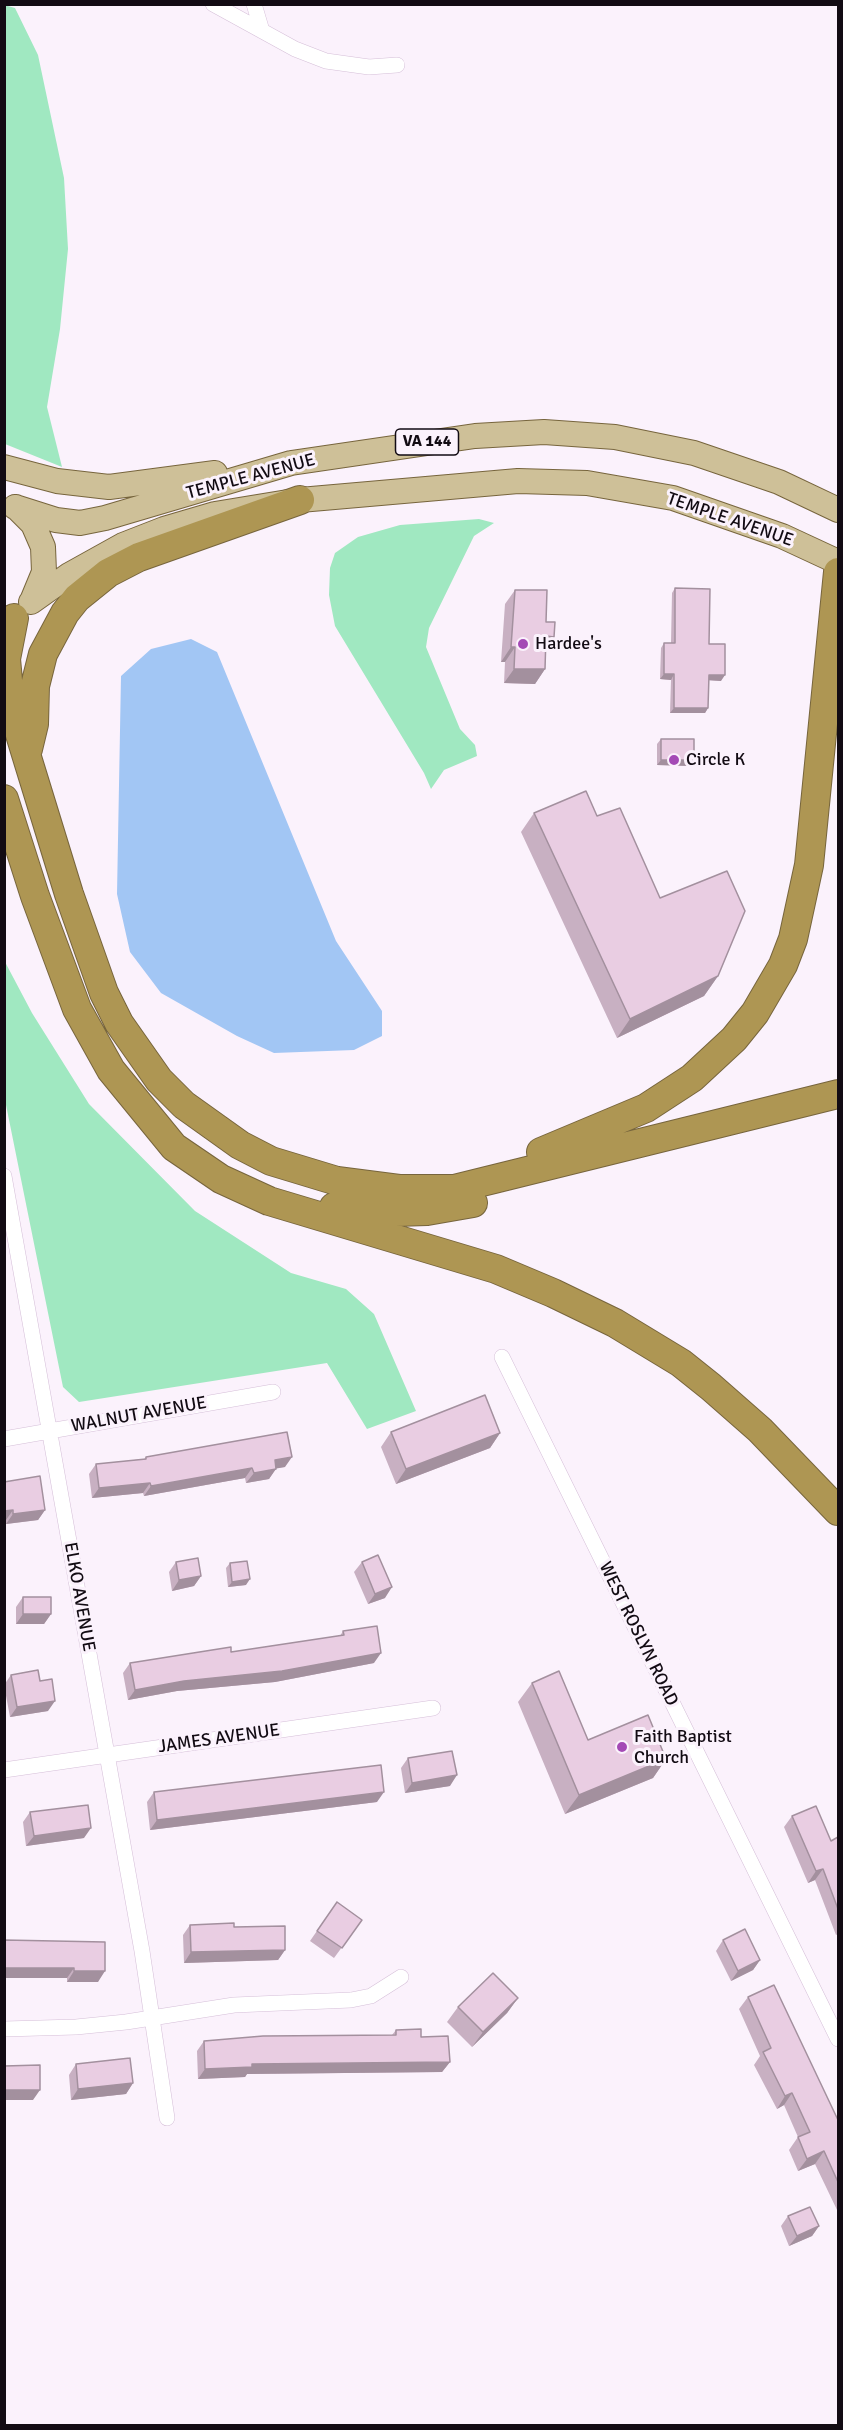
<!DOCTYPE html>
<style>
body{margin:0}
#map{position:relative;width:843px;height:2430px;overflow:hidden;background:#fbf2fc;font-family:Signika,sans-serif}
canvas{display:block}
.frame{position:absolute;inset:0;border:6px solid #120b13;pointer-events:none}
</style>
<div id="map">
<canvas width="843" height="2430"></canvas>
<div class="frame"></div>
</div>
<script>
const ctx = document.querySelector('canvas').getContext('2d');
ctx.lineJoin = 'round';
function fill(path, color) { ctx.fillStyle = color; ctx.fill(path, 'evenodd'); }
const poly = rows => new Path2D(rows.map(r => 'M' + r).join(''));
function stroke(path, color, width, dash) { ctx.strokeStyle = color; ctx.lineWidth = width; ctx.lineCap = dash ? 'butt' : 'round'; ctx.setLineDash(dash || []); ctx.stroke(path); }
function drawText(font, color, halo, rows, align = 'center') {
  ctx.font = font + ' Signika,sans-serif'; ctx.lineWidth = 6; ctx.setLineDash([]); ctx.textBaseline = 'middle'; ctx.strokeStyle = halo; ctx.fillStyle = color; for (const [text, x, y, turn = 0] of rows) {
    ctx.save(); ctx.translate(x, y); ctx.rotate((+turn || 0) * Math.PI / 180); ctx.textAlign = isNaN(turn) ? turn : align; if (halo) ctx.strokeText(text, 0, 0); ctx.fillText(text, 0, 0); ctx.restore();
  }
}
fill(poly([
 [4,5,15,8,38,55,64,178,68,249,60,329,47,407,62,467,5,444],
 [479,519,494,523,474,536,429,628,426,647,460,729,475,745,477,756,444,770,431,789,424,773,335,626,329,595,330,568,335,553,358,537,400,525],
 [4,960,32,1013,89,1104,195,1211,291,1273,346,1289,374,1314,416,1411,367,1429,327,1363,79,1402,63,1387,5,1100]
]), '#a0e8c1');
fill(poly([
 [191,639,217,652,336,941,382,1011,382,1036,354,1050,274,1053,237,1036,161,993,130,952,117,894,121,676,151,649]
]), '#a2c6f4');
const minor = poly([
 [213,4,295,49,326,61,369,67,397,65],
 [254,4,262,31],
 [4,1176,142,1951,167,2118],
 [502,1357,838,2039],
 [4,1439,273,1392],
 [4,1770,433,1708],
 [4,2029,76,2027,126,2022,234,2005,351,2000,371,1996,401,1977]
]);
const primary = poly([
 [4,467,57,481,109,487,215,473],
 [15,507,56,520,80,523,105,518,291,463,475,436,544,432,615,437,694,453,779,482,838,510],
 [16,507,33,524,43,547,44,572,32,601],
 [31,602,69,575,123,545,164,529,215,514,300,500,518,481,587,483,673,498,782,536,838,562]
]);
const motorway = poly([
 [14,618,6,659,10,702,69,894,104,993,119,1023,159,1080,184,1105,240,1145,271,1161,337,1181,399,1189,454,1189,838,1094],
 [28,749,34,724,35,686,43,654,65,613,77,598,108,573,139,557,300,500],
 [4,799,35,896,77,1009,111,1070,174,1147,221,1179,269,1201,496,1269,553,1293,615,1323,681,1363,711,1387,760,1430,838,1511],
 [541,1152,646,1108,692,1078,734,1039,755,1013,783,965,793,939,809,865,838,572],
 [334,1207,395,1212,427,1211,473,1203]
]);
stroke(minor, '#d5bfd8', 16);
stroke(primary, '#77653d', 26);
stroke(motorway, '#77653d', 30);
stroke(minor, '#fff', 15);
stroke(primary, '#cec098', 24);
stroke(motorway, '#ae9653', 28);
fill(poly([
 [675,588,709,644,721,681,708,680,708,708,705,713,670,713,671,680,660,679,661,648,664,643,671,643,672,593],
 [515,590,546,622,554,637,546,649,545,669,535,684,504,683,505,662,501,662,505,604],
 [661,739,691,766,657,765,657,744],
 [534,813,597,816,660,898,718,976,704,996,617,1038,521,832],
 [391,1432,500,1433,490,1448,396,1484,381,1447],
 [146,1457,285,1467,276,1468,269,1479,246,1483,245,1478,144,1496,143,1493,92,1498,89,1474,96,1464,144,1459],
 [4,1482,45,1510,38,1520,6,1524,6,1520,4,1520],
 [176,1562,201,1576,194,1586,172,1591,169,1572],
 [362,1562,385,1598,368,1604,354,1572],
 [230,1563,246,1585,228,1587,226,1568],
 [23,1597,51,1614,44,1624,16,1624,16,1607],
 [343,1631,374,1663,275,1682,177,1691,128,1700,123,1673,130,1663,231,1652,340,1636],
 [11,1675,40,1681,48,1711,10,1717,4,1685],
 [532,1683,588,1740,666,1759,653,1778,565,1814,518,1702],
 [408,1758,450,1786,405,1793,401,1768],
 [154,1792,377,1802,150,1830,147,1802],
 [30,1812,84,1838,26,1846,23,1822],
 [792,1816,831,1841,838,1837,838,1934,836,1935,815,1880,808,1883,784,1827],
 [337,1902,362,1920,334,1958,310,1941],
 [190,1925,234,1927,285,1950,278,1960,184,1963,183,1935],
 [723,1940,760,1960,753,1970,731,1981,716,1951],
 [105,1942,98,1982,67,1982,67,1978,4,1978],
 [748,1997,838,2120,838,2212,815,2164,798,2171,789,2150,798,2137,784,2105,777,2109,754,2065,760,2056,739,2009],
 [518,1998,507,2013,472,2047,447,2022,458,2007],
 [396,2030,421,2037,450,2062,442,2072,247,2074,245,2077,198,2079,197,2051,204,2041,392,2035],
 [76,2064,133,2083,126,2094,71,2100,69,2075],
 [788,2216,819,2226,812,2236,789,2246,781,2226]
]), '#c8b0c2');
fill(poly([
 [546,636,554,637,544,651],
 [511,647,515,647,505,662,501,662],
 [514,669,545,669,535,684,504,683],
 [664,674,674,674,671,680,660,679],
 [709,675,725,675,721,681,705,680],
 [674,708,708,708,705,713,670,713],
 [661,760,694,760,691,766,657,765],
 [718,976,704,996,617,1038,630,1019],
 [500,1433,490,1448,396,1484,406,1469],
 [292,1457,285,1467,268,1470,275,1460],
 [252,1468,245,1478,144,1496,151,1486],
 [276,1469,269,1479,246,1483,254,1473],
 [150,1483,143,1493,92,1498,99,1488],
 [13,1510,6,1520,4,1520,4,1511],
 [45,1510,38,1520,6,1524,13,1514],
 [201,1576,194,1586,172,1591,179,1580],
 [250,1579,246,1585,228,1587,232,1582],
 [392,1587,385,1598,368,1604,375,1594],
 [23,1614,51,1614,44,1624,16,1624],
 [381,1653,374,1663,275,1682,177,1691,128,1700,135,1690,184,1681],
 [55,1701,48,1711,10,1717,17,1707],
 [666,1759,653,1778,565,1814,579,1795],
 [457,1775,450,1786,405,1793,412,1783],
 [384,1792,377,1802,150,1830,157,1820],
 [91,1828,84,1838,26,1846,34,1836],
 [823,1869,815,1880,808,1883,816,1871],
 [285,1950,278,1960,184,1963,191,1952],
 [760,1960,753,1970,731,1981,738,1971],
 [4,1968,74,1968,67,1978,4,1978],
 [74,1971,105,1971,98,1982,67,1982],
 [518,1998,507,2013,472,2047,483,2032],
 [450,2062,442,2072,247,2074,245,2077,198,2079,205,2069,252,2064],
 [133,2083,126,2094,71,2100,78,2089],
 [4,2090,40,2090,33,2100,4,2100],
 [792,2093,784,2105,777,2109,785,2096],
 [824,2151,815,2164,798,2171,807,2159],
 [819,2226,812,2236,789,2246,797,2236]
]), '#a3909e');
const building = poly([
 [675,588,710,589,709,644,725,644,725,675,709,675,708,708,674,708,674,674,664,674,664,643,675,643,675,588],
 [515,590,547,590,546,622,555,622,554,637,546,636,545,669,514,669,515,647,511,647,515,590],
 [661,739,694,739,694,760,661,760,661,739],
 [586,791,597,816,620,808,660,898,727,871,745,911,718,976,630,1019,534,813,586,791],
 [485,1395,500,1433,406,1469,391,1432,485,1395],
 [287,1432,292,1457,275,1460,276,1469,254,1473,252,1468,151,1486,150,1483,99,1488,96,1464,146,1459,146,1457,287,1432],
 [40,1476,45,1510,13,1514,13,1510,4,1511,4,1482,40,1476],
 [378,1555,392,1587,375,1594,362,1562,378,1555],
 [198,1558,201,1576,179,1580,176,1562,198,1558],
 [247,1561,250,1579,232,1582,230,1563,247,1561],
 [23,1597,51,1597,51,1614,23,1614,23,1597],
 [377,1626,381,1653,282,1671,184,1681,135,1690,130,1663,231,1647,231,1652,344,1635,343,1631,377,1626],
 [38,1670,40,1681,52,1679,55,1701,17,1707,11,1675,38,1670],
 [559,1671,588,1740,648,1715,666,1759,579,1795,532,1683,559,1671],
 [452,1751,457,1775,412,1783,408,1758,452,1751],
 [381,1765,384,1792,157,1820,154,1792,381,1765],
 [88,1805,91,1828,34,1836,30,1812,88,1805],
 [816,1806,831,1841,838,1837,838,1909,823,1869,816,1871,792,1816,816,1806],
 [337,1902,362,1920,342,1948,317,1931,337,1902],
 [234,1923,234,1927,285,1926,285,1950,191,1952,190,1925,234,1923],
 [745,1929,760,1960,738,1971,723,1940,745,1929],
 [4,1940,105,1942,105,1971,74,1971,74,1968,4,1968,4,1940],
 [493,1973,518,1998,483,2032,458,2007,493,1973],
 [774,1985,838,2120,838,2182,824,2151,807,2159,798,2137,810,2132,792,2093,785,2096,763,2052,771,2048,748,1997,774,1985],
 [421,2029,421,2037,448,2036,450,2062,252,2064,252,2067,205,2069,204,2041,263,2036,396,2035,396,2030,421,2029],
 [130,2058,133,2083,78,2089,76,2064,130,2058],
 [40,2065,40,2090,4,2090,4,2066,40,2065],
 [810,2207,819,2226,797,2236,788,2216,810,2207]
]);
fill(building, '#e9cde2');
stroke(building, '#a3909e', 1.5);
for (const [x, y, r, color] of [
 [523,644,6,"#a44ab5"],
 [674,760,6,"#a44ab5"],
 [622,1747,6,"#a44ab5"]
]) { const dot = new Path2D(); dot.arc(x, y, r, 0, 2 * Math.PI); ctx.fillStyle = color; ctx.fill(dot); stroke(dot, '#fbf2fc', 2); }
for (const [x, y, w] of [
 [427,442,63]
]) { const box = new Path2D(); box.roundRect(x - w / 2, y - 13, w, 26, 4.5); ctx.fillStyle = '#fbf2fc'; ctx.fill(box); stroke(box, '#120b13', 1.5); }
drawText('bold 16px', '#120b13', null, [
 ["VA 144",427,442]
]);
drawText('18px', '#120b13', '#fbf2fc', [
 ["TEMPLE AVENUE",251,477,-15],
 ["TEMPLE AVENUE",730,520,19],
 ["WALNUT AVENUE",139,1415,-10],
 ["ELKO AVENUE",79,1597,80],
 ["WEST ROSLYN ROAD",638,1634,64],
 ["JAMES AVENUE",219,1739,-8]
]);
drawText('18px', '#120b13', '#fbf2fc', [
 ["Hardee's",535,644],
 ["Circle K",686,760],
 ["Faith Baptist",634,1737],
 ["Church",634,1758]
], 'left');
</script>
